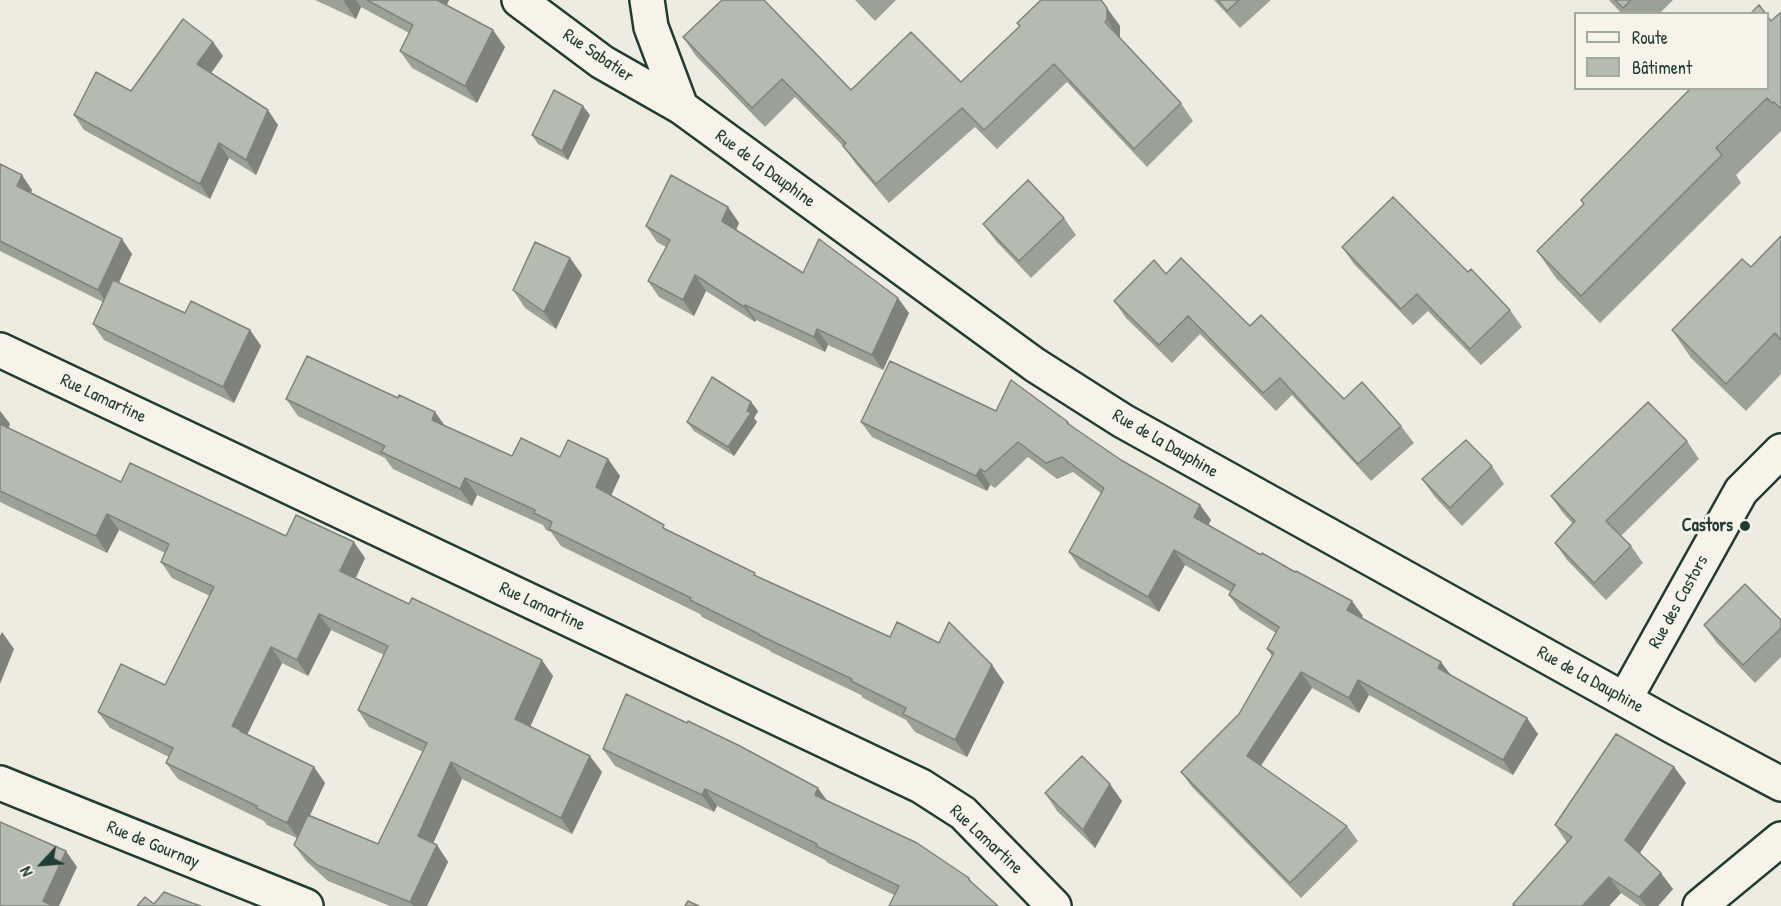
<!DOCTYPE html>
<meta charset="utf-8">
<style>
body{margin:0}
#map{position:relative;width:1781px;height:906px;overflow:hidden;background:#eeece1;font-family:"Patrick Hand",sans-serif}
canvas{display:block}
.legend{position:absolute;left:1574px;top:12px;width:195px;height:78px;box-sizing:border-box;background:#f7f3e8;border:2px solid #a1aaa0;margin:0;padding:8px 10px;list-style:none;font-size:18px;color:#1f3d34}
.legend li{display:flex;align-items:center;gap:12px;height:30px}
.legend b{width:30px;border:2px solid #a1aaa0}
.north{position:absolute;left:12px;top:834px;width:60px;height:60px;-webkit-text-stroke:4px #f7f3e8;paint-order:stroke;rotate:244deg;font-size:16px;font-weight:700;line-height:24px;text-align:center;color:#1f3d34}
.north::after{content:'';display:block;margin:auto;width:21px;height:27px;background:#1f3d34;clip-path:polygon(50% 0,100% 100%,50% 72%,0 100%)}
</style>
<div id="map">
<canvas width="1781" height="906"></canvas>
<ul class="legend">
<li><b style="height:8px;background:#f7f3e8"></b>Route</li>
<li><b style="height:16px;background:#b5bbb0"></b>Bâtiment</li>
</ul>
<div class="north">N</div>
</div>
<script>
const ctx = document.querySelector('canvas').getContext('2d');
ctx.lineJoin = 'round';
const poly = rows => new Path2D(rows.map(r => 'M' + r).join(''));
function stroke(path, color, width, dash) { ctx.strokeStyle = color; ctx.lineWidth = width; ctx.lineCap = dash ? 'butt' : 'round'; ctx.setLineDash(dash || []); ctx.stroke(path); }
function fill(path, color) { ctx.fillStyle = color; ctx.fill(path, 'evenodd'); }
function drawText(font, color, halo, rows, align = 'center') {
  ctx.font = font + ' "Patrick Hand",sans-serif'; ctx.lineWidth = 6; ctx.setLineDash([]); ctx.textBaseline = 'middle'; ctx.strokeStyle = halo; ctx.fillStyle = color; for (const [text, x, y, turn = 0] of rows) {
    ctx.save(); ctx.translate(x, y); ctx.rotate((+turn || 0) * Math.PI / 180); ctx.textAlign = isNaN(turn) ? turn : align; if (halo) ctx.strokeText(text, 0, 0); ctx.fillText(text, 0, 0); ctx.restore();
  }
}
const minor = poly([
 [519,0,602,62,681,107,1035,365,1123,421,1672,726,1781,784],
 [647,0,651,27,681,107],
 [0,350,921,786,963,813,1054,906],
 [1625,699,1741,491,1781,451],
 [0,783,306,906],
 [1700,906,1781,839]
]);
stroke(minor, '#1f3d34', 38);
stroke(minor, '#f7f3e8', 33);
fill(poly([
 [315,0,449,0,447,5,505,47,477,103,412,68,400,51,409,33,361,7,356,19],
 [855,0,896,0,875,21],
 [1101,0,1120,26,1120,38,1181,103,1193,121,1147,167,1067,82,997,149,975,127,889,203,856,164,843,146,795,97,765,127,696,56,683,37,851,90,961,82,1020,27,1017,23],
 [1214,0,1271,0,1240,28],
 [1609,0,1673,0,1659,14,1622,14],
 [1781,14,1781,131,1736,175,1741,183,1600,323,1556,278,1537,251,1584,204,1581,200,1771,21],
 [213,42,223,56,211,73,278,125,256,175,229,158,210,199,84,130,74,115,131,91],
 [590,115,568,160,538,144,532,135],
 [0,164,32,190,31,193,132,254,119,283,185,313,250,330,261,346,234,403,104,340,93,324,103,302,0,251],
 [728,207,739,223,736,230,803,273,909,313,883,370,828,345,825,352,756,320,755,322,706,291,694,316,659,297,648,281,666,247,657,242,646,226],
 [1064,218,1076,235,1031,278,996,241,983,224],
 [1781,236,1781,374,1746,411,1691,358,1672,330,1751,267],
 [1342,247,1468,272,1510,310,1522,327,1481,365,1428,311,1413,325,1354,264],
 [570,258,582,275,556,329,525,308,513,290],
 [1166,274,1250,326,1344,399,1401,426,1414,443,1371,481,1292,395,1276,411,1200,334,1172,363,1126,318,1114,301],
 [398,398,435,412,445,426,512,456,608,459,620,476,611,496,667,530,757,577,890,637,1004,682,967,757,915,732,906,720,863,698,861,695,771,652,769,650,702,617,700,614,561,546,551,532,546,530,543,525,477,495,472,506,393,469,385,458,298,416,286,399],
 [751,402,758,411,754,418,757,422,734,456,694,431,687,422],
 [0,411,10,424,8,428,121,482,286,536,365,558,356,578,553,676,530,727,602,772,572,834,462,779,433,844,437,845,448,862,427,906,390,906,328,881,306,861,294,845,297,838,267,825,264,821,178,779,166,763,169,757,110,728,98,712,165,685,210,596,172,578,161,562,165,553,119,530,107,553,0,502],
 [331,630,384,655,358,710,369,727,423,752,378,844,309,816,325,783,314,767,247,735,282,663,308,676],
 [996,411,1068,422,1071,426,1121,460,1200,505,1211,520,1208,525,1363,616,1361,619,1441,662,1451,675,1538,734,1513,775,1369,695,1359,713,1312,688,1261,766,1347,826,1358,841,1301,898,1192,787,1181,772,1239,714,1272,656,1267,649,1276,633,1240,610,1229,595,1231,592,1185,565,1159,612,1080,568,1069,552,1102,494,1073,472,1057,479,1028,457,995,488,990,485,987,491,872,437,861,422],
 [1687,441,1699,459,1621,536,1631,546,1643,563,1606,600,1567,560,1555,543,1573,524,1563,513,1551,496],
 [1492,466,1504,484,1462,526,1435,497,1422,479],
 [1781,620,1781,657,1755,683,1716,642,1704,625],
 [603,749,818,788,827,801,969,878,974,885,894,895,828,863,825,860,717,806,714,812,615,766],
 [1674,767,1686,783,1640,853,1673,889,1658,906,1640,906,1621,893,1609,906,1513,906,1567,843,1555,825],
 [1045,793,1122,801,1095,848,1057,811]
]), '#9ca197');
fill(poly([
 [345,0,356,0,361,7,356,19,344,2],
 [433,0,449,0,442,14],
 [1107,8,1120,26,1120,39,1107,20],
 [493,30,505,47,477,103,465,86],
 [213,42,223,56,207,79,197,64],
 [583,106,590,115,568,160,562,151],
 [268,110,278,125,256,175,246,160],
 [219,143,229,158,210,199,200,184],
 [22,175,32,190,27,200,17,186],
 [728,207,739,223,733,236,722,221],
 [122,239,132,254,108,305,98,290],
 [570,258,582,275,556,329,544,312],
 [695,275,706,291,694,316,683,300],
 [898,298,909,313,883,370,872,355],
 [745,305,756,320,755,322,744,307],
 [817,329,828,345,825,352,814,337],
 [250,330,261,346,234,403,223,387],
 [751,402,758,411,754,418,757,422,734,456,728,447],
 [0,411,10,424,4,437,0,432],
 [435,412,447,429,432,420],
 [608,459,620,476,607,504,596,487],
 [980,469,990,485,987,491,976,476],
 [465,478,477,495,472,506,460,489],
 [1200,505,1211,520,1204,532,1194,517],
 [107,514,119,530,107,553,96,536],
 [354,542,365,558,351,587,340,571],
 [1174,550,1185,565,1159,612,1148,597],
 [1352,601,1363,616,1357,626,1347,610],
 [319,614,331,630,308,676,297,660],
 [2,632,14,649,0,684,0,636],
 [271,647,282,663,246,737,232,726],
 [542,660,553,676,526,736,515,719],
 [1441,662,1452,677,1438,668],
 [992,665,1004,682,967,757,955,740],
 [1301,672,1312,688,1257,771,1247,756],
 [1358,680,1369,695,1359,713,1349,698],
 [1527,718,1538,734,1513,775,1503,760],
 [590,756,602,772,572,834,561,818],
 [451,762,462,779,429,852,418,836],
 [314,767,325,783,299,839,287,823],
 [1674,767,1686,783,1637,857,1625,840],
 [1110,784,1122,801,1095,848,1083,830],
 [818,788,830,805,815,795],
 [705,789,717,806,714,812,702,795],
 [437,845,448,862,427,906,413,906,410,902],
 [66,851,77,867,59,906,46,906,43,901],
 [1661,873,1673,889,1658,906,1646,906,1639,897],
 [1609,877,1621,893,1609,906,1582,906]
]), '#7f837b');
const building = poly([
 [367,0,437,0,493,30,465,86,400,51,413,25,367,0],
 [722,0,764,0,851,90,911,32,961,82,1020,26,1017,23,1041,0,1101,0,1107,8,1107,20,1105,22,1181,103,1134,149,1054,64,984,130,962,108,876,184,843,146,846,143,782,79,752,108,683,37,722,0],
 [1218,0,1239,0,1227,11,1218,0],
 [1615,0,1631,0,1623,8,1615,0],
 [1759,5,1766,14,1750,14,1759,5],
 [1780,13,1781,14,1781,109,1774,102,1772,103,1767,98,1716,148,1722,155,1581,296,1537,251,1584,204,1581,200,1691,88,1767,88,1767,16,1771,21,1780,13],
 [183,19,213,42,197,64,268,110,246,160,219,143,200,184,74,115,96,72,131,91,183,19],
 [554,90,583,106,562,151,532,135,554,90],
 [0,164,22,175,17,186,122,239,98,290,0,241,0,164],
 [671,175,728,207,722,221,803,273,819,239,898,298,872,355,817,329,814,337,745,305,744,307,695,275,683,300,648,281,670,240,646,226,671,175],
 [1028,180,1064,218,1019,261,983,224,1028,180],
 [1393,197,1468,272,1471,269,1510,310,1470,349,1417,294,1401,309,1342,247,1393,197],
 [1781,236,1781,340,1775,333,1726,384,1672,330,1742,259,1751,267,1781,236],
 [535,242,570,258,544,312,513,290,535,242],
 [1181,258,1250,326,1261,315,1344,399,1362,382,1401,426,1358,464,1280,378,1263,393,1188,316,1159,345,1114,301,1154,260,1166,274,1181,258],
 [113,280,185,313,191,301,250,330,223,387,93,324,113,280],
 [307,356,398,398,399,395,435,412,432,420,512,456,521,438,560,457,568,440,608,459,596,487,664,525,663,528,755,573,754,575,890,637,897,622,939,643,949,622,992,665,955,740,903,714,906,708,851,681,852,679,759,635,759,634,690,600,691,598,549,529,552,522,534,513,535,510,465,478,460,489,381,452,385,446,286,399,307,356],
 [890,361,996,411,1011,380,1068,422,1067,423,1121,460,1200,505,1194,517,1261,555,1262,553,1295,572,1296,571,1352,601,1347,610,1441,662,1438,668,1527,718,1503,760,1358,680,1349,698,1301,672,1247,756,1347,826,1290,883,1181,772,1239,714,1274,653,1267,649,1279,627,1229,595,1235,585,1174,550,1148,597,1069,552,1104,488,1062,457,1046,463,1018,442,985,472,980,469,976,476,861,422,890,361],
 [712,377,751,402,747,411,751,413,728,447,687,422,712,377],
 [1648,402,1687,441,1606,521,1631,546,1594,583,1555,543,1575,521,1551,496,1648,402],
 [0,424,121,482,130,463,286,536,296,515,354,542,340,571,409,604,412,598,542,660,515,719,590,756,561,818,451,762,418,836,437,845,410,902,317,865,294,845,308,815,378,844,427,743,358,710,388,646,319,614,297,660,271,647,232,726,241,730,240,731,314,767,287,823,256,808,257,806,166,763,173,748,98,712,121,664,165,685,214,587,161,562,169,544,107,514,96,536,0,491,0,424],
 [1466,440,1492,466,1450,508,1422,479,1466,440],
 [1745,584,1781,620,1781,628,1743,665,1704,625,1745,584],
 [626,694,687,723,688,721,738,745,818,788,815,795,917,843,969,878,969,880,998,906,889,906,899,886,816,846,817,844,705,789,702,795,603,749,626,694],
 [1616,734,1674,767,1625,840,1661,873,1639,897,1609,877,1582,906,1513,906,1514,905,1513,904,1572,837,1555,825,1616,734],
 [1082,756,1110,784,1083,830,1045,793,1082,756],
 [0,822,66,851,43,901,53,906,0,906,0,822],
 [164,892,192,903,201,906,137,906,145,897,154,904,164,892],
 [688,901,699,906,685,906,688,901]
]);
fill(building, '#b5bbb0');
stroke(building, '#7f837b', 1.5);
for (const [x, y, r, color] of [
 [1745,526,6,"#1f3d34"]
]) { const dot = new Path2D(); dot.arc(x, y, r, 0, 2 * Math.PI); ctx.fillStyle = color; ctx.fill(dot); stroke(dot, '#f7f3e8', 2); }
drawText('18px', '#1f3d34', '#f7f3e8', [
 ["Rue Sabatier",598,56,34],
 ["Rue de la Dauphine",765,169,36],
 ["Rue Lamartine",103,399,25],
 ["Rue de la Dauphine",1165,444,30],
 ["Rue des Castors",1679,602,-61],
 ["Rue Lamartine",542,607,25],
 ["Rue de la Dauphine",1590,680,29],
 ["Rue Lamartine",986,840,43],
 ["Rue de Gournay",153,845,22]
]);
drawText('bold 18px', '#1f3d34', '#f7f3e8', [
 ["Castors",1733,526]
], 'right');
</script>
